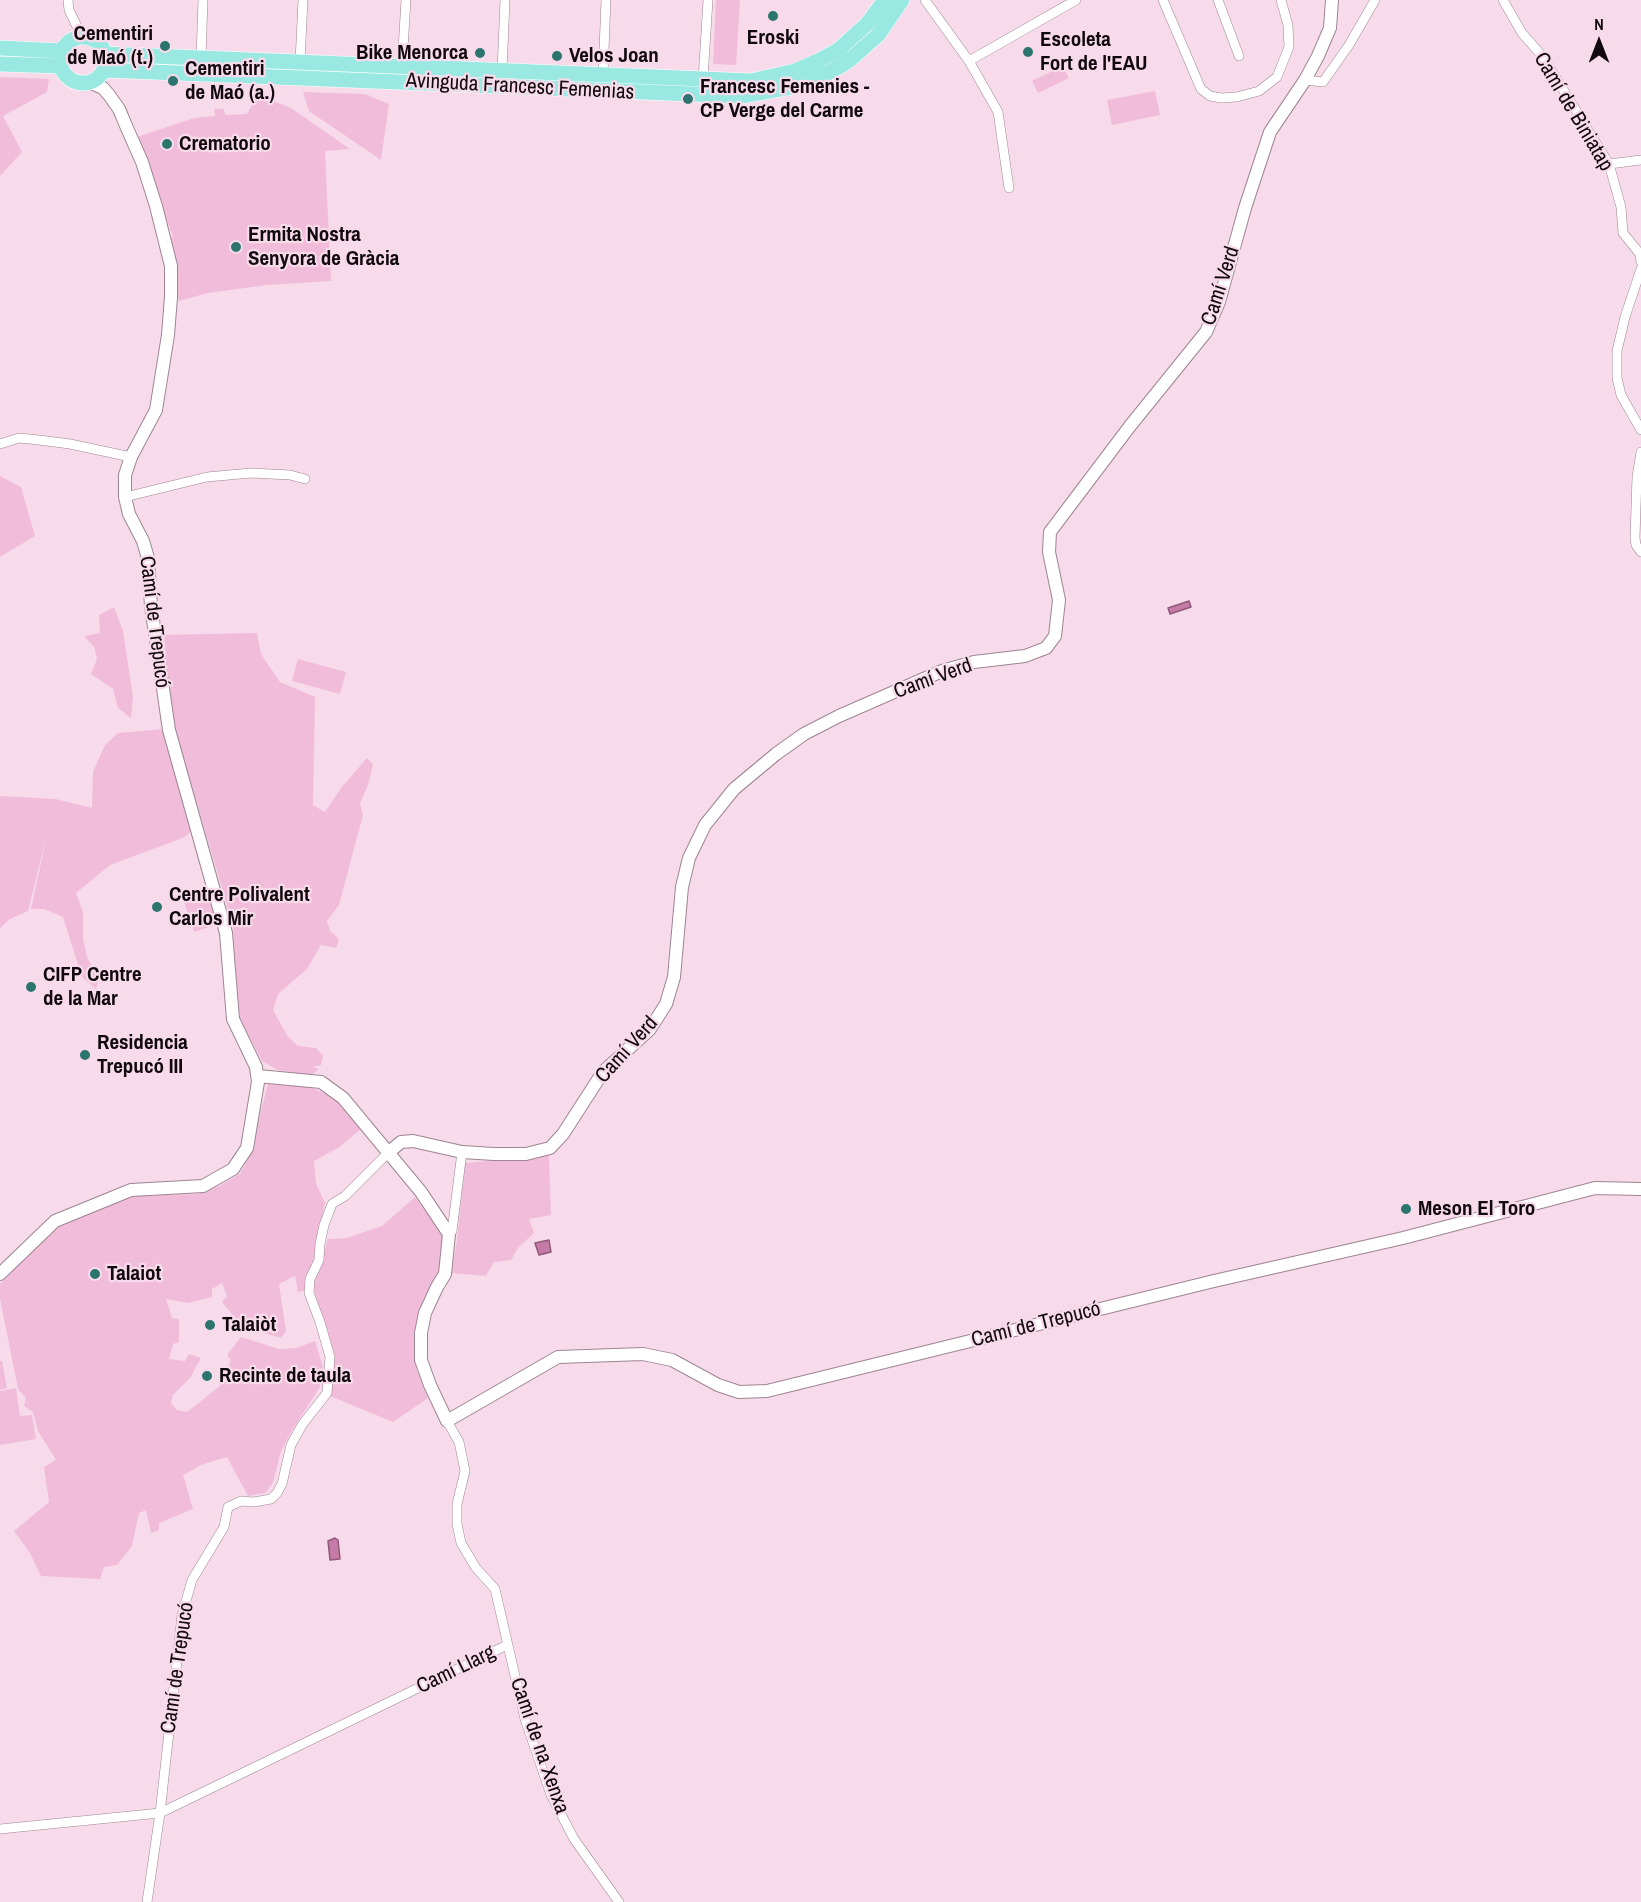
<!DOCTYPE html>
<meta charset="utf-8">
<style>
body{margin:0}
#map{position:relative;width:1641px;height:1902px;overflow:hidden;background:#f7dbea;font-family:"Archivo Narrow",sans-serif}
canvas{display:block}
.north{position:absolute;left:1569px;top:12px;width:60px;height:60px;-webkit-text-stroke:4px #f7dbea;paint-order:stroke;rotate:0deg;font-size:16px;font-weight:700;line-height:24px;text-align:center;color:#11090e}
.north::after{content:'';display:block;margin:auto;width:21px;height:27px;background:#11090e;clip-path:polygon(50% 0,100% 100%,50% 72%,0 100%)}
</style>
<div id="map">
<canvas width="1641" height="1902"></canvas>
<div class="north">N</div>
</div>
<script>
const ctx = document.querySelector('canvas').getContext('2d');
ctx.lineJoin = 'round';
function fill(path, color) { ctx.fillStyle = color; ctx.fill(path, 'evenodd'); }
const poly = rows => new Path2D(rows.map(r => 'M' + r).join(''));
function stroke(path, color, width, dash) { ctx.strokeStyle = color; ctx.lineWidth = width; ctx.lineCap = dash ? 'butt' : 'round'; ctx.setLineDash(dash || []); ctx.stroke(path); }
function drawText(font, color, halo, rows, align = 'center') {
  ctx.font = font + ' "Archivo Narrow",sans-serif'; ctx.lineWidth = 4.5; ctx.setLineDash([]); ctx.textBaseline = 'middle'; ctx.strokeStyle = halo; ctx.fillStyle = color; for (const [text, x, y, turn = 0] of rows) {
    ctx.save(); ctx.translate(x, y); ctx.rotate((+turn || 0) * Math.PI / 180); ctx.textAlign = isNaN(turn) ? turn : align; if (halo) ctx.strokeText(text, 0, 0); ctx.fillText(text, 0, 0); ctx.restore();
  }
}
fill(poly([
 [716,0,740,0,736,65,713,64],
 [1063,66,1069,78,1038,93,1032,81],
 [0,77,49,79,47,92,3,116,22,152,0,176],
 [1155,91,1160,115,1112,125,1107,100],
 [303,92,364,94,389,104,381,160,309,111],
 [257,95,291,108,350,149,325,151,331,281,267,285,208,293,179,301,168,239,173,237,137,137,194,118,215,116,214,109,224,109,225,115,247,114],
 [0,476,21,487,35,536,0,557],
 [114,607,123,631,133,697,131,718,118,708,113,689,91,674,97,659,94,647,84,636,100,633,99,615],
 [257,633,261,654,280,682,315,697,313,805,325,812,341,788,367,758,373,764,369,782,360,804,363,815,339,905,327,921,330,931,339,939,336,948,321,945,307,969,278,994,273,1010,288,1037,298,1046,316,1048,323,1056,321,1065,313,1067,319,1069,310,1076,278,1070,262,1061,240,1018,235,969,233,925,173,723,164,635],
 [298,659,346,672,340,694,292,681],
 [164,729,194,828,185,837,110,865,76,893,83,912,83,938,87,957,99,979,96,989,82,977,63,917,44,909,31,909,47,835,28,911,10,919,0,928,0,796,56,799,92,808,93,772,105,745,118,733],
 [210,890,221,923,194,932,183,899],
 [268,1084,308,1086,334,1098,361,1129,338,1148,314,1161,316,1184,325,1203,307,1290,298,1292,295,1276,279,1284,286,1331,281,1338,254,1330,255,1327,245,1320,239,1323,222,1302,227,1296,222,1283,212,1289,212,1297,188,1303,166,1299,172,1318,179,1319,179,1342,173,1344,169,1359,185,1361,189,1354,201,1358,190,1378,173,1395,171,1403,177,1410,187,1412,220,1386,231,1360,227,1355,241,1337,279,1349,296,1348,315,1341,323,1367,320,1387,291,1432,280,1454,273,1483,265,1493,248,1496,227,1457,201,1465,183,1475,193,1509,159,1523,159,1530,151,1533,146,1510,139,1513,132,1546,117,1565,104,1567,100,1579,41,1576,30,1553,14,1531,49,1502,44,1467,56,1460,38,1431,33,1412,24,1406,26,1398,18,1389,0,1299,0,1284,55,1227,133,1196,198,1194,219,1186,240,1174,248,1160],
 [549,1156,551,1215,529,1219,534,1233,518,1248,511,1260,494,1262,486,1276,451,1273,457,1240,465,1163],
 [415,1197,443,1236,440,1275,425,1297,416,1326,416,1368,428,1398,393,1422,330,1396,334,1370,332,1346,313,1287,328,1239,347,1238,382,1226],
 [0,1361,2,1361,7,1388,0,1390],
 [16,1388,20,1416,32,1415,36,1439,0,1445,0,1391]
]), '#f1bcd9');
const water = poly([
 [1189,601,1191,607,1170,614,1168,608,1189,601],
 [549,1240,551,1252,539,1255,535,1243,549,1240],
 [335,1538,338,1540,340,1559,330,1560,328,1541,335,1538]
]);
fill(water, '#c67aa7');
stroke(water, '#905879', 1.5);
const minor = poly([
 [68,0,69,10,82,37],
 [925,0,969,61,998,112,1009,188],
 [1163,0,1201,89,1210,96,1221,98,1237,97,1259,91,1277,77,1289,47,1288,25,1281,0],
 [1218,0,1239,56],
 [1503,0,1522,33,1543,57,1609,164,1621,207,1623,233,1640,254,1641,262],
 [201,57,203,0],
 [969,61,1076,0],
 [300,62,303,0],
 [402,66,406,0],
 [502,71,505,0],
 [603,74,606,0],
 [703,79,708,0],
 [1305,80,1323,82,1349,45,1375,0],
 [1609,164,1641,160],
 [1641,269,1625,317,1617,351,1617,378,1621,395,1641,430],
 [0,444,19,438,39,440,70,444,131,457],
 [1641,452,1637,477,1635,538,1636,545,1641,552],
 [125,497,207,477,251,473,290,475,305,479],
 [449,1234,452,1231,462,1152],
 [447,1421,459,1442,465,1471,457,1504,457,1524,461,1543,476,1568,495,1589,525,1719,551,1795,574,1839,619,1902],
 [0,1829,160,1813,507,1645],
 [147,1902,160,1813,182,1615,192,1580,224,1527,228,1507,241,1501,254,1502,271,1499,277,1493,282,1484,291,1445,302,1425,327,1393,330,1357,320,1322,309,1293,310,1279,319,1260,320,1244,324,1225,332,1204,345,1196,389,1152]
]);
const tertiary = poly([
 [258,1076,321,1082,343,1098,421,1192,449,1234,445,1274,437,1287,425,1313,421,1333,421,1360,430,1385,447,1421,558,1357,643,1354,672,1360,718,1385,739,1392,767,1391,1214,1281,1403,1238,1595,1188,1641,1189],
 [389,1152,401,1142,413,1141,462,1152,494,1154,526,1154,550,1148,563,1134,603,1072,650,1029,666,1004,674,977,682,887,689,858,705,825,734,789,776,754,804,734,839,716,942,671,974,662,1025,656,1046,648,1055,636,1059,600,1049,552,1050,532,1130,426,1206,332,1219,302,1245,208,1270,132,1305,80,1318,56,1330,28,1332,0],
 [0,1274,55,1221,131,1190,203,1186,233,1169,247,1148,258,1082,256,1067,233,1019,226,933,169,730,151,606,148,558,143,541,129,514,125,497,125,475,131,457,156,410,168,335,171,297,171,266,156,206,142,162,127,128,119,109,109,95,103,88,89,82]
]);
const primary = poly([
 '60 60a23 23 0 1 1 46 0a23 23 0 1 1-46 0Z',
 [0,48,62,51],
 [105,54,751,81,795,71,818,61,838,50,867,24,885,0],
 [0,64,61,66],
 [104,70,741,96,797,86,828,73,842,65,852,58,878,35,902,0]
]);
stroke(minor, '#9e8492', 10);
stroke(tertiary, '#9e8492', 14);
stroke(primary, '#fff', 16);
stroke(minor, '#fff', 9);
stroke(tertiary, '#fff', 12);
stroke(primary, '#99e8e2', 15);
for (const [x, y, r, color] of [
 [773,16,6,"#2c756f"],
 [165,46,6,"#2c756f"],
 [1028,52,6,"#2c756f"],
 [480,53,6,"#2c756f"],
 [557,56,6,"#2c756f"],
 [173,81,6,"#2c756f"],
 [688,99,6,"#2c756f"],
 [167,144,6,"#2c756f"],
 [236,247,6,"#2c756f"],
 [157,907,6,"#2c756f"],
 [31,987,6,"#2c756f"],
 [85,1055,6,"#2c756f"],
 [1406,1209,6,"#2c756f"],
 [95,1274,6,"#2c756f"],
 [210,1325,6,"#2c756f"],
 [207,1376,6,"#2c756f"]
]) { const dot = new Path2D(); dot.arc(x, y, r, 0, 2 * Math.PI); ctx.fillStyle = color; ctx.fill(dot); stroke(dot, '#f7dbea', 2); }
drawText('bold 21px', '#11090e', '#f7dbea', [
 ["Cementiri",153,34,"right"],
 ["de Maó (t.)",153,58,"right"],
 ["Eroski",773,38,"center"],
 ["Escoleta",1040,40],
 ["Fort de l'EAU",1040,64],
 ["Bike Menorca",468,53,"right"],
 ["Velos Joan",569,56],
 ["Cementiri",185,69],
 ["de Maó (a.)",185,93],
 ["Francesc Femenies -",700,87],
 ["CP Verge del Carme",700,111],
 ["Crematorio",179,144],
 ["Ermita Nostra",248,235],
 ["Senyora de Gràcia",248,259],
 ["Centre Polivalent",169,895],
 ["Carlos Mir",169,919],
 ["CIFP Centre",43,975],
 ["de la Mar",43,999],
 ["Residencia",97,1043],
 ["Trepucó III",97,1067],
 ["Meson El Toro",1418,1209],
 ["Talaiot",107,1274],
 ["Talaiòt",222,1325],
 ["Recinte de taula",219,1376]
], 'left');
drawText('21px', '#11090e', '#f7dbea', [
 ["Avinguda Francesc Femenias",520,87,3],
 ["Camí de Biniatap",1573,112,59],
 ["Camí Verd",1221,286,-72],
 ["Camí de Trepucó",154,622,83],
 ["Camí Verd",933,679,-20],
 ["Camí Verd",627,1050,-48],
 ["Camí de Trepucó",1036,1325,-14],
 ["Camí de Trepucó",178,1668,-82],
 ["Camí Llarg",456,1670,-26],
 ["Camí de na Xenxa",539,1746,71]
]);
</script>
